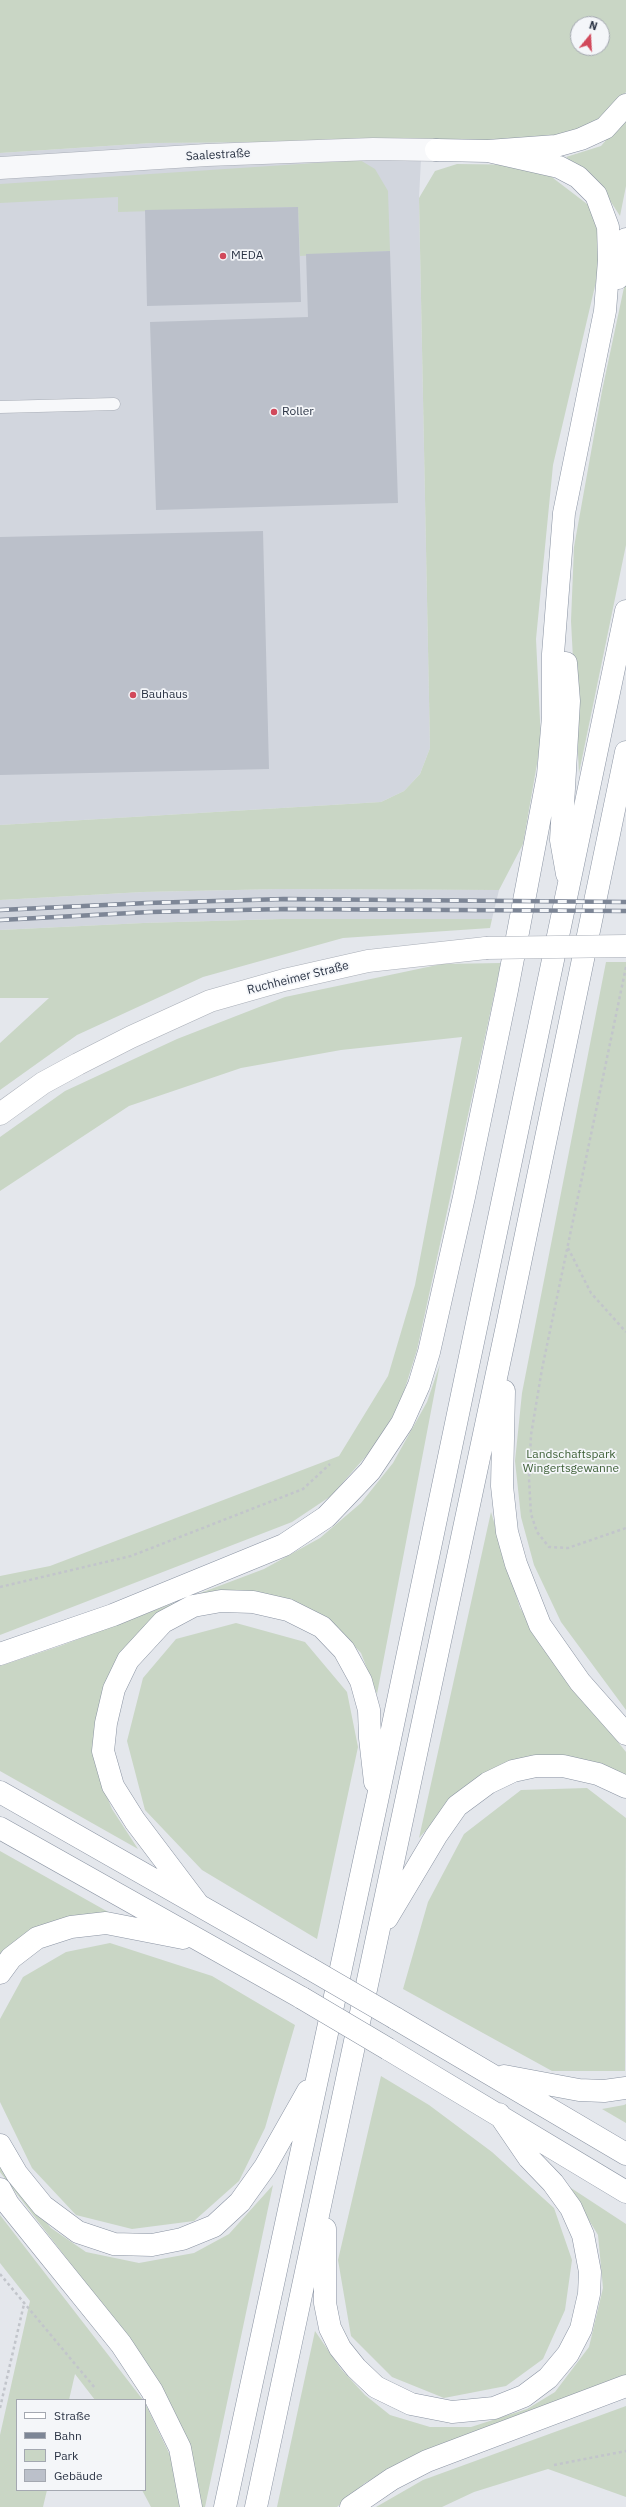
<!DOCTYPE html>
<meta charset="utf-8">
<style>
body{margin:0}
#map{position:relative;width:626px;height:2507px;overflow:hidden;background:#e4e7ec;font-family:"IBM Plex Sans",sans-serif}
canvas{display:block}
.legend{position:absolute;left:16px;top:2399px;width:130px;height:92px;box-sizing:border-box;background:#f4f6f9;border:1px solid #a4a8b1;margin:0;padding:5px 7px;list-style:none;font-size:12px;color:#2b3445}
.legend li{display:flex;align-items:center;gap:8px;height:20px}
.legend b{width:20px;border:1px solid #a4a8b1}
.north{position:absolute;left:570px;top:16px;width:40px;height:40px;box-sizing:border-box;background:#f4f6f9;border:1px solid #a4a8b1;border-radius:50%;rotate:18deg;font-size:11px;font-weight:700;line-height:16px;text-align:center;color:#2b3445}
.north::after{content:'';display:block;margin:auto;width:14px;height:18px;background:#d1495b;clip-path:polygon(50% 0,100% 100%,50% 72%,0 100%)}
</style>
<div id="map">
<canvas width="626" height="2507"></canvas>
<ul class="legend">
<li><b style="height:5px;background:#fff"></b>Straße</li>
<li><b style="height:5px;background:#7d8696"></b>Bahn</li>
<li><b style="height:11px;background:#c9d6c5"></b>Park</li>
<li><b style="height:11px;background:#bbc0ca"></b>Gebäude</li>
</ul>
<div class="north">N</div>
</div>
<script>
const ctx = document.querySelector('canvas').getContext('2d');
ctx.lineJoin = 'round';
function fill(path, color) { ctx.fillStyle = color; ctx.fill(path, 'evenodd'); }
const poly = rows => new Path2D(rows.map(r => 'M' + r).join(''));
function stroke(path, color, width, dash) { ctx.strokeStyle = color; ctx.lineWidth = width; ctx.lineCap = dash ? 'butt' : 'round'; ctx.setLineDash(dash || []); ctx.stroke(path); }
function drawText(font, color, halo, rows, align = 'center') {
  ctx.font = font + ' "IBM Plex Sans",sans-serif'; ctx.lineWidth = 3.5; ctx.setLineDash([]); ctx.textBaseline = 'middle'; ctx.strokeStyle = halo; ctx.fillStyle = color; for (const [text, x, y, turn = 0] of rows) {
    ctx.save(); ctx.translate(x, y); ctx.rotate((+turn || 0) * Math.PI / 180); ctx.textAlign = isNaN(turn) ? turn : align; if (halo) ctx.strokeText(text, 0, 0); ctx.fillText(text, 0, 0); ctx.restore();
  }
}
fill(poly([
 [422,140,419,198,430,748,420,774,404,791,381,802,0,825,0,153,152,143],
 [280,889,499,890,492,919,281,919,143,923,0,930,0,900,143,892]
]), '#d2d6de');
fill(poly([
 [0,0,626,0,626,92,595,128,536,140,152,143,0,153],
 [578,24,602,24,602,48,578,48],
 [626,117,626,186,620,216,600,185,566,157,601,146],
 [360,160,375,169,388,191,390,251,300,256,298,207,118,212,118,197,0,203,0,184],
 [457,164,536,165,591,207,603,252,553,465,536,639,541,741,523,844,499,890,280,889,143,892,0,900,0,825,381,802,404,791,420,774,430,748,419,198,435,171],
 [626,278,626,545,579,773,571,621,574,547,602,391],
 [281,919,492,919,490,928,343,938,203,977,77,1035,0,1090,0,1043,49,998,0,998,0,930,143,923],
 [606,962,626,962,626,1710,561,1622,534,1565,521,1517,515,1461,522,1393],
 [501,963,417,1350,400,1404,374,1447,331,1496,292,1522,0,1635,0,1576,50,1566,339,1456,388,1376,415,1285,462,1037,341,1050,241,1068,129,1106,0,1191,0,1137,65,1091,177,1039,285,997,442,964],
 [440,1364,377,1694,361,1653,336,1627,230,1593,131,1644,101,1782,112,1809,138,1849,0,1771,0,1666,60,1646,264,1569,320,1538,361,1503,393,1463,427,1402],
 [491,1512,520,1608,567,1678,626,1752,626,1778,562,1758,462,1790,419,1838],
 [236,1623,305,1642,347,1692,358,1747,317,1939,202,1870,145,1810,127,1741,143,1678,176,1639],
 [587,1788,626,1818,625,2071,552,2071,403,1989,428,1902,464,1834,521,1790],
 [0,1851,110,1913,0,1961],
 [110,1943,212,1976,295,2025,265,2128,239,2181,194,2221,132,2229,76,2215,32,2168,0,2102,0,2019,23,1977,66,1952],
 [381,2076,429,2105,492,2152,554,2208,572,2260,565,2310,543,2359,506,2386,444,2398,392,2377,351,2336,338,2260],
 [626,2104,626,2123,602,2109,624,2105],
 [0,2161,15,2185,51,2228,86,2252,139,2263,194,2253,229,2234,273,2185,205,2507,201,2507,104,2307,0,2172],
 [568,2186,626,2224,626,2378,430,2449,365,2483,337,2507,277,2507,315,2331,341,2369,365,2395,390,2415,430,2427,471,2427,527,2409,555,2392,589,2347,603,2288,598,2235],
 [0,2215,143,2400,95,2400,75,2374,69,2400,17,2400,17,2490,47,2490,43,2507,0,2507,0,2435,30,2301,0,2263],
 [145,2403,179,2474,182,2507,151,2507,142,2490,145,2490],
 [626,2406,626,2497,548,2469,474,2492,442,2507,376,2507,423,2480]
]), '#c9d6c5');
fill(poly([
 [298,207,301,302,147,306,145,210],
 [390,251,398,503,156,510,150,322,308,317,306,254],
 [263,531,269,769,0,775,0,537]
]), '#bbc0ca');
const lane = poly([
 [0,407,114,404]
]);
const street = poly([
 [0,168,207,155,373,149,436,150]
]);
const secondary = poly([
 [0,1114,43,1083,78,1064,131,1037,210,1001,284,980,368,961,486,948]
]);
const highway = poly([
 [436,150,488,151,556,146,581,139,605,128,626,105],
 [618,278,626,239],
 [566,663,569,701,561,840,567,874],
 [504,1391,502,1486,507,1532,516,1564,540,1625,580,1682,626,1734],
 [0,1654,113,1615,284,1545,326,1517,370,1471,402,1423,419,1385,429,1352,464,1197,507,990,548,775,553,717,553,654,564,513,605,311,609,260,608,227,596,195,578,177,559,167,488,151],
 [0,1792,309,1968],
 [0,1828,302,1998],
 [197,1903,135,1821,113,1786,103,1751,106,1723,114,1689,128,1660,163,1622,193,1606,221,1601,253,1602,288,1610,322,1627,344,1650,361,1681,369,1710,370,1738,375,1782],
 [387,1918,436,1836,457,1806,488,1783,513,1771,536,1766,563,1766,598,1774,626,1787],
 [0,1973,11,1958,37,1938,71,1927,106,1923,183,1938],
 [395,2018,626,2154],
 [388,2049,626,2192],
 [504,2076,579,2090,604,2091,626,2088],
 [0,2145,17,2174,43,2206,78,2232,114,2244,152,2245,182,2239,214,2226,240,2202,265,2167,308,2091],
 [0,2189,8,2204,121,2344,152,2391,180,2448,191,2507],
 [325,2229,325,2303,330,2328,340,2348,356,2368,376,2387,411,2404,452,2412,494,2408,524,2396,548,2378,568,2354,581,2329,589,2294,590,2272,583,2235,571,2208,553,2183,529,2158,499,2114],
 [225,2507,377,1801,626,611],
 [256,2507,507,1326,626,752],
 [351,2507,392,2479,427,2461,626,2386]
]);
stroke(lane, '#a9aeb7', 13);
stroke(street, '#a9aeb7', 23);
stroke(secondary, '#a9aeb7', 23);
stroke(highway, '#8b94a3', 23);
stroke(poly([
 [626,967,542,1369,531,1435,529,1479,531,1514,537,1532,549,1547,568,1548,626,1528],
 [568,1248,591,1293,626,1332],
 [0,1587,131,1556,303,1489,330,1464],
 [0,2274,95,2388],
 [0,2408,24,2304],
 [554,2465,626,2451]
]), '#c2c5cb', 2.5, [3, 3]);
stroke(lane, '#f7f8fa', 12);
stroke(street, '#f7f8fa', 22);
stroke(secondary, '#fff', 22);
stroke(highway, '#fff', 22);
const rail = poly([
 [0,910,147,903,284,899,626,902],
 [0,920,150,912,284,909,626,911]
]);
stroke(rail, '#7d8696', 4.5);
stroke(rail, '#f4f6f9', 3, [9]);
const secondaryBridge = poly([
 [486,948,626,946]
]);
const highwayBridge = poly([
 [309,1968,395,2018],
 [302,1998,388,2049]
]);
stroke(secondaryBridge, '#a9aeb7', 23, []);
stroke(highwayBridge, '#8b94a3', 23, []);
stroke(secondaryBridge, '#fff', 22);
stroke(highwayBridge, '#fff', 22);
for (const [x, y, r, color] of [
 [223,256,4,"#d1495b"],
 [274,412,4,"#d1495b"],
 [133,695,4,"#d1495b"]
]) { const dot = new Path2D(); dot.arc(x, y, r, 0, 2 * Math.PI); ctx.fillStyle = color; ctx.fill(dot); stroke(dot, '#f4f6f9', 1.5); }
drawText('12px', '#2b3445', '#f4f6f9', [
 ["Saalestraße",218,155,-3],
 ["Ruchheimer Straße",298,978,-14]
]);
drawText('12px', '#2b3445', '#f4f6f9', [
 ["MEDA",231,256],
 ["Roller",282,412],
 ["Bauhaus",141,695]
], 'left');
drawText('12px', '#3f6138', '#f4f6f9', [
 ["Landschaftspark",571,1455],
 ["Wingertsgewanne",571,1469]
]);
</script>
